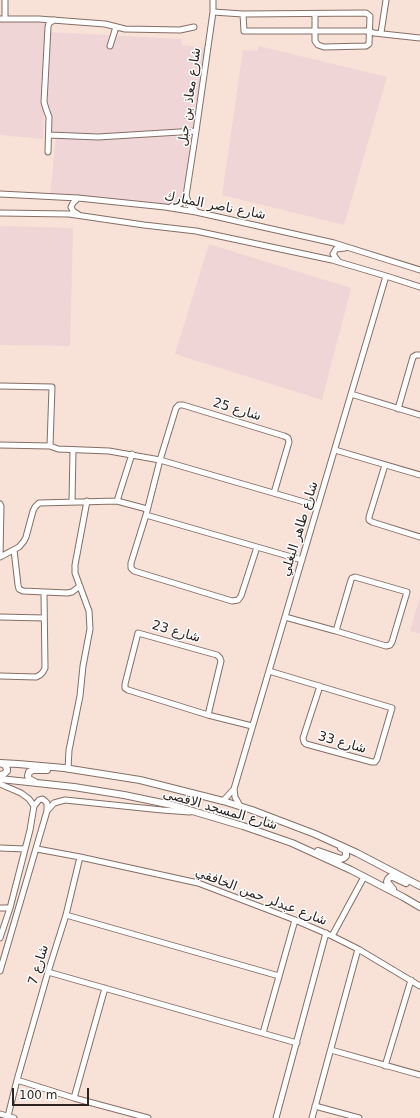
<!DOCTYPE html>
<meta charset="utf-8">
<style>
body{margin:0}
#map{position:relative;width:420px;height:1118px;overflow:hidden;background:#f8e1d7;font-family:"DejaVu Sans",sans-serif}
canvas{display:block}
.scale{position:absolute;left:12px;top:1088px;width:77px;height:18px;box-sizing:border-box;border:2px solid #2d2421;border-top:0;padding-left:5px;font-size:12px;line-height:14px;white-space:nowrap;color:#2d2421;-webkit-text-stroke:3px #fff;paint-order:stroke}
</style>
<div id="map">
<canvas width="420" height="1118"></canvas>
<div class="scale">100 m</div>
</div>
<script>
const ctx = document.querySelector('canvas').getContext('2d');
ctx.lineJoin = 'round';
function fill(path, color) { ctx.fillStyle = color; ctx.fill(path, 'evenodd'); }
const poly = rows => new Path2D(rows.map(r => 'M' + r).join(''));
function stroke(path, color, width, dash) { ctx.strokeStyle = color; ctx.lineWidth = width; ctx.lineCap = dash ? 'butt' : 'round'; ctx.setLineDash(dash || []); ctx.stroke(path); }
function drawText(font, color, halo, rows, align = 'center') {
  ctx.font = font + ' "DejaVu Sans",Vazirmatn,sans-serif'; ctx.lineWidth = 3; ctx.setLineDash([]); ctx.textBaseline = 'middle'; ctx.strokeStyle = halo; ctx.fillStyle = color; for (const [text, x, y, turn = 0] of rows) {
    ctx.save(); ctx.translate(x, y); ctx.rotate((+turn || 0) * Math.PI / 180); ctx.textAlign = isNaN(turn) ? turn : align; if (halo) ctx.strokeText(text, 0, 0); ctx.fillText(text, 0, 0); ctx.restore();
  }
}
fill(poly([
 [48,32,181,39,182,45,208,48,186,196,173,206,50,197,56,136,49,135,46,109]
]), '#f0d5d6');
fill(poly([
 [0,22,46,22,43,139,0,135],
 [259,46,387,77,344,225,222,195,243,50,257,51],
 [0,226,73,228,70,346,0,345],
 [209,244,351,288,322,400,175,354],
 [420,596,420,634,410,631]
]), '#f0d5d7');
const minor = poly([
 [5,0,5,18],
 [213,12,243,14,366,13,370,16,369,44,366,46,324,47,318,45,315,41,315,14],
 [243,14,244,31,369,31,374,33,420,38],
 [0,19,39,19,105,24,125,29,180,30,194,27],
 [381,33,386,0],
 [110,46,116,27],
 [49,135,98,137,196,131],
 [48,152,49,117,46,109,44,102,48,27,49,23,54,20],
 [0,194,78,198,165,207,196,212,334,243,420,270],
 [186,196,190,206,196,211],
 [78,198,73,203,71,207,73,211,79,215],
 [172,206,177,206,181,203,186,196,196,131,213,12,213,0],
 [0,213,69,214,144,225,196,231,332,260,386,276,420,287],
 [338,261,333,254,336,249,345,248],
 [0,386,52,387,50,446],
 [351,394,420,415],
 [398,409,413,357,416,355,420,355],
 [0,445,50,446,58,449,109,451,160,460,318,506],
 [335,450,420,475],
 [385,465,369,517,369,520,372,522,420,537],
 [117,501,132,454],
 [72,502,73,450],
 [0,504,1,506,0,556],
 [146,515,302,560],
 [257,547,241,596,238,600,232,601,134,571,131,568,131,563,146,515,160,460,176,408,179,405,183,405,284,436,288,438,289,442,274,493],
 [14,550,18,585,19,589,23,591,67,593,72,592,80,586],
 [0,557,19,547,24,541,26,537,33,511,35,507,39,503,117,501,147,509],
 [0,617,44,618],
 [285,617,336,631,386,646,390,645,392,642,407,592,355,577,352,578,351,580,336,631],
 [269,671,392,708,377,759,375,762,372,762,306,744,304,742,303,738,320,686],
 [0,676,36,677,40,675,43,672,45,668,44,593],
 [208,715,221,661,220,658,217,655,138,633,125,684,125,688,128,690,208,715,252,726],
 [68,769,69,750,80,696,83,666,90,629,89,611,75,573,75,565,87,501],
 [0,784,21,793,29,799,34,806,30,830,10,908,0,938],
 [234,789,235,797,240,806],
 [223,801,234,789,239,772,386,276],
 [34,806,39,800,42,799,44,800,47,803,47,811],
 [0,848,25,849],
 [37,849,80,857,198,883,295,920,332,936,358,949,420,986],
 [0,908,10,908],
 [66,915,279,976],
 [332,936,364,877],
 [0,971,47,811,54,803,65,800,162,810,190,812],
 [48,972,297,1043],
 [263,1033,295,920],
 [331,1050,420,1075],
 [385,1066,411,980],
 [17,1080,74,1098,148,1118],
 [74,1098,105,988],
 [315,1106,359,1118],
 [0,1114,14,1118],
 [8,1116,17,1080,48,972,66,915,80,857],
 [276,1118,326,933],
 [312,1118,358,949]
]);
const major = poly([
 [0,763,18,764,64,768,140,780,223,801,252,810,315,834,357,853,420,886],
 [0,775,4,774,7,771,7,769,5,765,0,763],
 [0,779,74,787,124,795,172,805,243,826,292,843,351,870,403,897,420,907],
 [35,782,29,779,28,776,29,772,33,770,47,770],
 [318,851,341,859,344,858,346,856,346,853,345,850,341,848],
 [393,889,387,882,388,879,390,877,393,877,406,883]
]);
stroke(minor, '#836f66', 7);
stroke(major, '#836f66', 8);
stroke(minor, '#fff', 5);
stroke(major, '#fff', 6);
drawText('13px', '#2d2421', '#fff', [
 ["شارع معاذ بن جبل",190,97,-82],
 ["شارع ناصر المبارك",215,206,11],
 ["شارع 25",237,410,17],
 ["شارع طاهر البغلي",300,529,-73],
 ["شارع 23",176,632,16],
 ["شارع 33",342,743,16],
 ["شارع المسجد الاقصى",220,810,16],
 ["شارع عبدلر حمن الخافقي",261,897,21],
 ["شارع 7",39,965,-73]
]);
</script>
